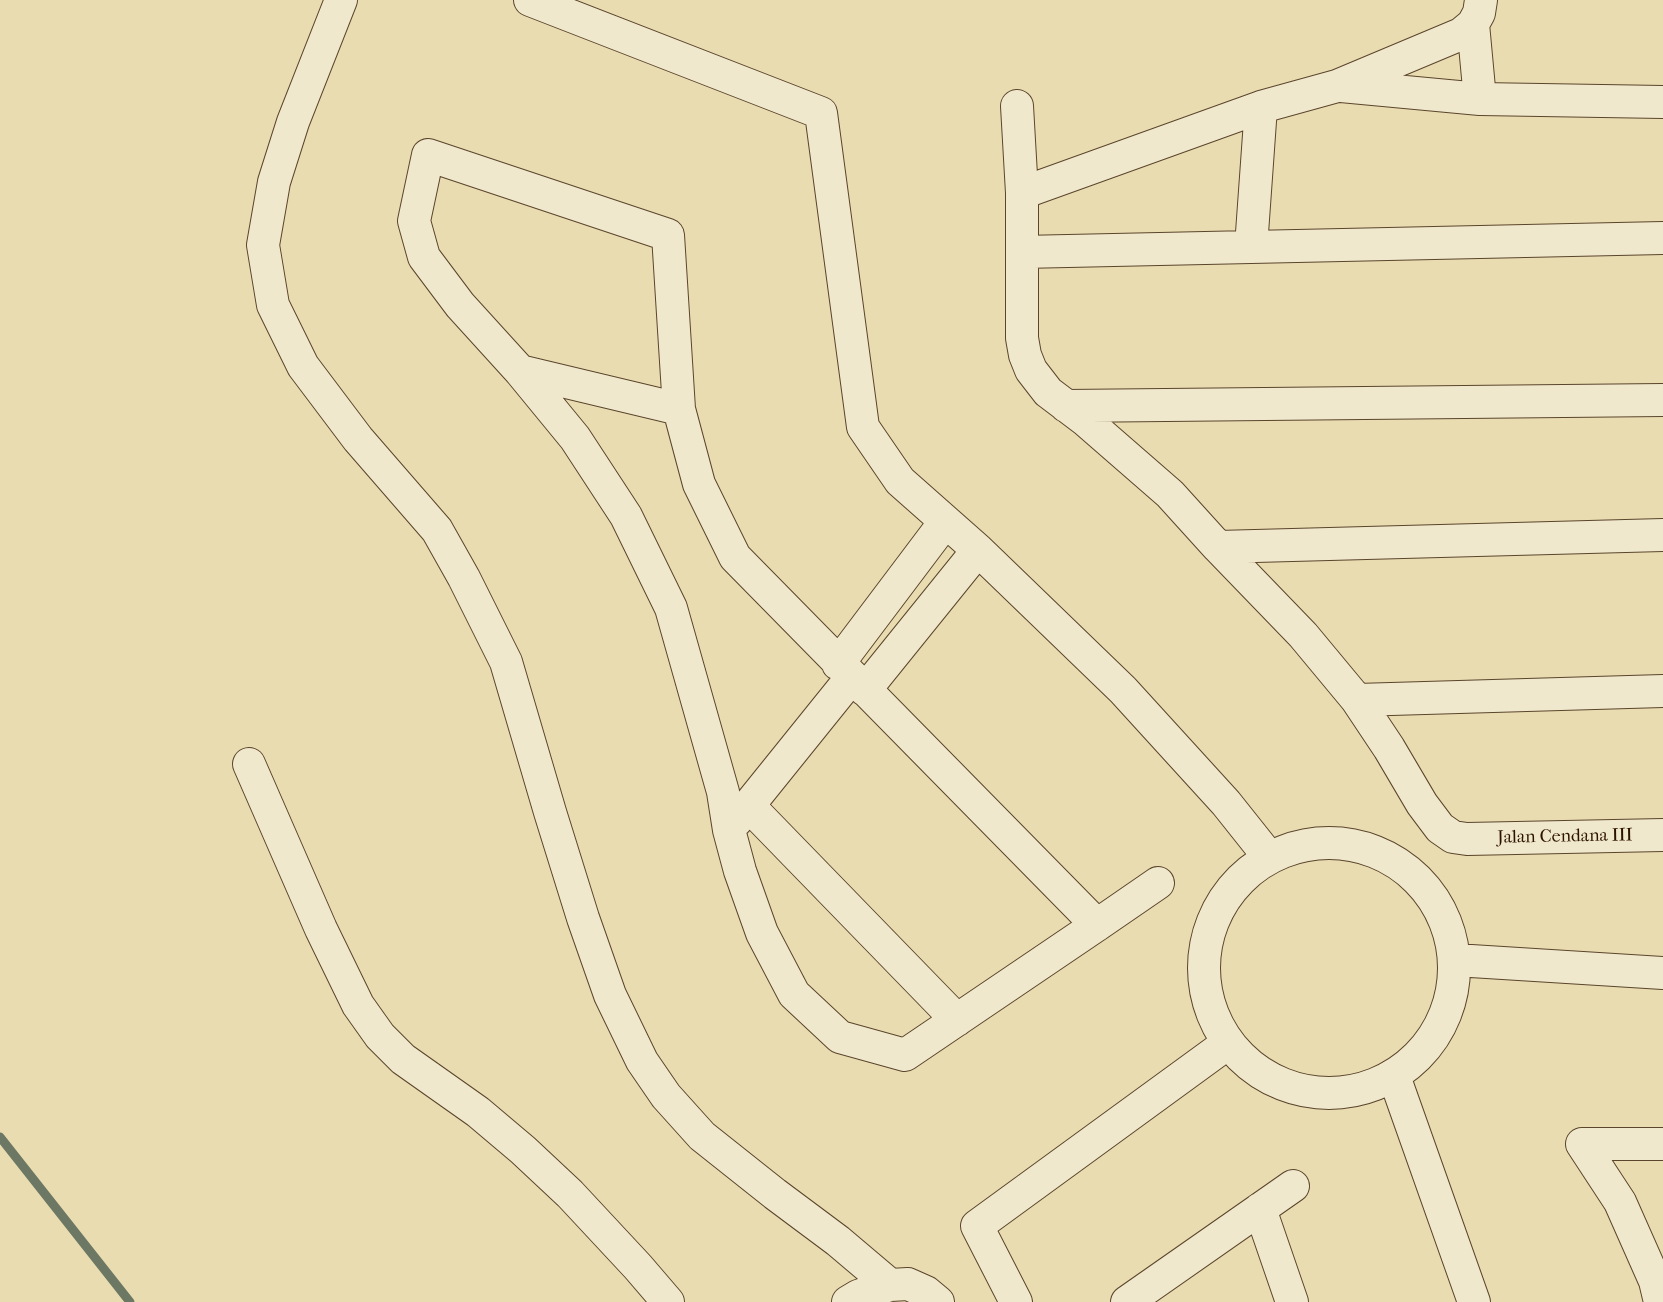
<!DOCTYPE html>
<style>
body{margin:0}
canvas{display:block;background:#e8dcb0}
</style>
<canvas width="1663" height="1302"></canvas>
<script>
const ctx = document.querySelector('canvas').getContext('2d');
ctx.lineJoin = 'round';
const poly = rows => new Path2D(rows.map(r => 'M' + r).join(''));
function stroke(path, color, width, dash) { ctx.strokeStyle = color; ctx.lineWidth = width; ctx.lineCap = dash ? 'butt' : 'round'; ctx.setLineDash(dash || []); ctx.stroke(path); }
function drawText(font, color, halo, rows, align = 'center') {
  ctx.font = font + ' "IM FELL French Canon",serif'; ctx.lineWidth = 4.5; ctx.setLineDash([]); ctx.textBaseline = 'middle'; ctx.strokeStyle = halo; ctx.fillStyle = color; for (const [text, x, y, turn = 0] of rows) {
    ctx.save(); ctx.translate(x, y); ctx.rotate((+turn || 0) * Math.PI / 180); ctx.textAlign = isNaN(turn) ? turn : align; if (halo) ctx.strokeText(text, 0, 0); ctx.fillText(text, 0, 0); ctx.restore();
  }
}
stroke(poly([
 [0,1137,130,1302]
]), '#6d7864', 9);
const minor = poly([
 [341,0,293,122,274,182,263,245,273,305,303,366,358,439,437,530,464,578,506,662,550,812,583,918,610,995,642,1061,666,1096,702,1136,775,1194,838,1241,890,1285],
 [530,0,821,113,863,427,900,481,978,550,1123,690,1226,803,1269,857],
 [1473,24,1480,99],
 [1341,86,1480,99,1663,102],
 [1017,106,1022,193,1022,338,1025,355,1031,370,1048,392,1085,420,1170,494,1218,547,1303,635,1357,700,1389,748,1422,804,1440,828,1453,837,1467,839,1663,835],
 [1022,193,1261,107,1337,86,1461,34,1473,24,1479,13,1481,0],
 [1251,247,1261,107],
 [1022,252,1663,238],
 [520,371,679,409],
 [1066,406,1663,400],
 [1218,547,1663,535],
 [838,664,945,522],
 [865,690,978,550],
 [1357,700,1663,691],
 [249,764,321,929,358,1005,380,1036,403,1059,478,1112,523,1150,570,1194,638,1267,668,1302],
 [749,806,957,1020],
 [736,821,852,677],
 '1204 968a125 125 0 1 1 250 0a125 125 0 1 1-250 0Z',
 [1097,925,735,557,699,484,679,409,668,235,428,155,414,221,424,257,460,305,520,371,575,438,626,516,671,608,723,792,729,830,740,871,762,933,794,994,840,1037,905,1055,1097,925,1158,883],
 [1455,960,1663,973],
 [1394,1076,1474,1302],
 [1582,1144,1620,1202,1655,1281,1660,1302],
 [1582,1144,1663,1144],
 [1260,1209,1292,1302],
 [848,1302,858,1296,890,1285,908,1284,926,1292,938,1302],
 [1016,1302,977,1226,1228,1043],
 [1127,1302,1293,1186]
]);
stroke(minor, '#5b452c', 34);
stroke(minor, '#f0e8cc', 32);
drawText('18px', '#2c1300', '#f0e8cc', [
 ["Jalan Cendana III",1565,837,-1]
]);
</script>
